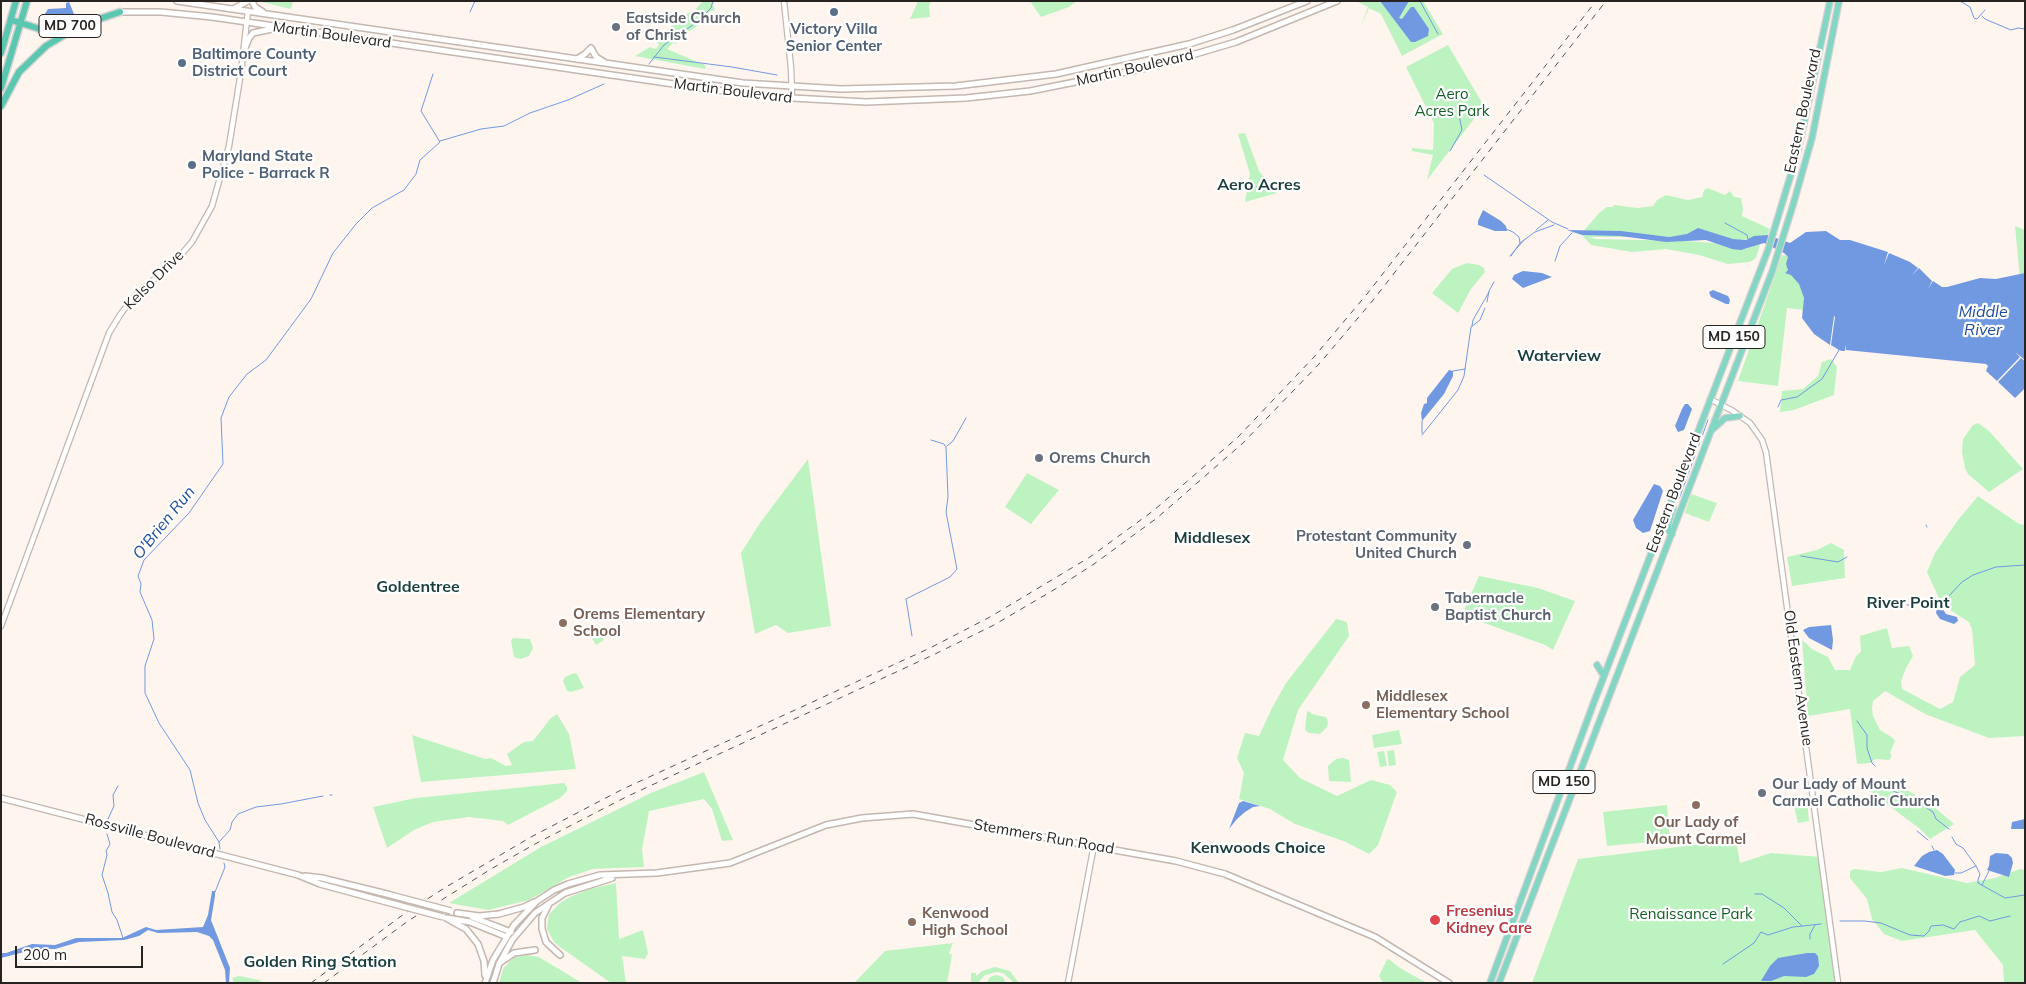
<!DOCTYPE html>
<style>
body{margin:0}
#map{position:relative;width:2026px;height:984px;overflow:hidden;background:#fff5ef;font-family:Mulish,sans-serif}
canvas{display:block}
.frame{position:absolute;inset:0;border:2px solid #272320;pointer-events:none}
.scale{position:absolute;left:15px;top:946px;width:128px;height:22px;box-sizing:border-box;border:2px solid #272320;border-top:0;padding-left:6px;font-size:15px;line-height:18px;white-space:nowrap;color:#272320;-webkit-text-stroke:4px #fff;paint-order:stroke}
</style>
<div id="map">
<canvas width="2026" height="984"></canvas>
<div class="frame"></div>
<div class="scale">200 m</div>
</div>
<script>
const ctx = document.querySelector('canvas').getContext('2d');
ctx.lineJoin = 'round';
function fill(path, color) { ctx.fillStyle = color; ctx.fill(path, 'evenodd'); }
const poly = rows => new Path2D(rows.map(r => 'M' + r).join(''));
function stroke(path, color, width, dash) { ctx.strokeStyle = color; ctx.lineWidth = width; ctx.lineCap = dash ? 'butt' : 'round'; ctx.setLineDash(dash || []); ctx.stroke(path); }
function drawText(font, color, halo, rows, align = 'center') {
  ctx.font = font + ' Mulish,sans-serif'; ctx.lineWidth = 4.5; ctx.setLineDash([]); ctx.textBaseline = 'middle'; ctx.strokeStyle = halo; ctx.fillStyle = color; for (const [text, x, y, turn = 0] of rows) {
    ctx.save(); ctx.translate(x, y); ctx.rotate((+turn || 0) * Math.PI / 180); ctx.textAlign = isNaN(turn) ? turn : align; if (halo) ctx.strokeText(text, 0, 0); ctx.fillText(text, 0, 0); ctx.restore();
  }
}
fill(poly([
 [258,1,293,1,291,9],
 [703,1,714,1,713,5,715,10,709,12,696,27,677,38,676,45,674,42,667,49,705,65,706,67,705,69,635,56,650,47,656,49,659,45,657,42,664,32,688,13,694,11],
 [918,1,931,1,929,6,930,17,910,19],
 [1030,1,1077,1,1069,7,1041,17],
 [1356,1,1423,1,1443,34,1402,56,1381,14,1369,8,1360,29,1368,7],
 [1448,45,1484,106,1427,180,1433,155,1412,151,1412,148,1433,150,1434,123,1406,67],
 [1245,133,1259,171,1277,193,1245,202,1250,174,1238,134],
 [1708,188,1725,195,1730,191,1734,197,1741,198,1743,209,1742,216,1770,229,1767,237,1739,240,1697,233,1669,237,1589,237,1596,239,1686,241,1715,243,1729,248,1745,249,1760,244,1756,258,1750,262,1728,264,1699,255,1666,249,1632,252,1591,245,1581,234,1599,213,1607,207,1613,207,1614,205,1638,208,1653,206,1657,200,1666,195,1688,200,1702,197,1704,190],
 [2015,226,2025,230,2025,291,2021,289],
 [1782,255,1788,256,1803,292,1805,307,1804,310,1787,308,1778,386,1738,381],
 [1467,263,1479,265,1484,268,1485,272,1471,289,1458,313,1432,293,1452,269],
 [1831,359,1837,367,1834,395,1794,410,1780,412,1782,391,1803,389,1818,376,1822,362],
 [1978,423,1989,431,2023,469,1989,492,1968,474,1965,468,1962,452,1963,439,1973,425],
 [808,459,831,626,788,633,776,625,755,634,741,553,760,523],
 [1027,473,1059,490,1031,524,1005,507],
 [1691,494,1717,503,1709,522,1685,513],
 [1978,496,2019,524,2025,525,2025,736,1989,738,1925,714,1885,691,1873,701,1872,709,1873,716,1880,730,1893,738,1895,741,1890,753,1892,756,1889,760,1876,759,1870,763,1857,764,1850,709,1808,716,1802,640,1812,649,1828,657,1835,670,1850,670,1856,656,1861,652,1860,636,1887,628,1892,648,1909,646,1913,656,1906,668,1901,681,1902,689,1940,709,1953,702,1960,677,1975,665,1972,629,1969,622,1942,605,1927,572,1935,553,1958,520],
 [1831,543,1844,550,1845,578,1792,586,1787,557,1817,550],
 [1479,576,1538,588,1575,601,1553,650,1545,645,1462,615],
 [1336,619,1347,622,1349,636,1298,710,1283,760,1300,778,1337,796,1371,780,1390,785,1397,792,1378,845,1369,854,1346,842,1295,824,1270,809,1239,799,1244,773,1237,758,1245,733,1259,736,1272,708,1286,683],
 [597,628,604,640,596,645,589,633],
 [513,638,530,639,533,648,529,656,521,659,514,657,511,641],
 [574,673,577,674,584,688,571,692,567,691,563,681,565,677],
 [1309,711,1312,714,1326,717,1328,722,1327,727,1320,734,1309,733,1305,730,1307,712],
 [557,714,569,734,576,769,421,782,412,735,485,759,491,758,506,766,512,765,507,754,524,742,533,741,550,719],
 [1399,730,1402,744,1374,748,1372,735],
 [1394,750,1396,765,1389,766,1387,751],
 [1384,751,1387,766,1380,767,1377,752],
 [1343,758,1349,760,1351,782,1329,781,1328,766,1336,759],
 [704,772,733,840,722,841,712,809,704,799,649,811,642,850,644,867,593,869,569,877,529,900,488,910,449,903,541,847,653,792],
 [1868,780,1902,787,1933,806,1954,824,1930,839,1920,829,1859,783],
 [564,783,567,787,567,791,560,798,508,825,503,821,469,817,433,822,414,830,387,848,373,807,416,798],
 [1807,800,1809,821,1798,823,1793,802],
 [1667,805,1670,840,1607,846,1603,812],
 [1736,840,1740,863,1771,853,1821,857,1838,983,1532,983,1578,859],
 [1902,868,1967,883,1995,878,2020,869,2025,870,2025,983,2004,983,2003,965,1975,930,1902,941,1884,934,1872,919,1867,899,1850,878,1850,871,1854,869,1881,872],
 [616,883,619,939,643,930,648,953,645,959,622,956,626,983,611,983,560,947,554,942,547,929,549,914,560,903,570,897,590,889],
 [953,943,949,953,952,955,947,983,854,983,885,951],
 [527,955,539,957,582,983,499,983,503,969,509,962,515,957],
 [1387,959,1390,960,1400,968,1427,983,1383,983,1379,976],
 [995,967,1010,971,1019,983,1014,983,1003,973,996,972,985,975,978,983,971,983,971,973,976,973,976,976,982,971],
 [996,975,1003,977,1006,983,987,983,990,977],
 [239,976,259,980,263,983,234,983,232,978]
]), '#bdf3c1');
fill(poly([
 [1380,1,1409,1,1399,18,1402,19,1411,7,1414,7,1429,29,1428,36,1415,42,1411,42],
 [69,2,74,14,71,18,47,19,43,17,48,9,66,8,66,3],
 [1483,210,1501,221,1506,226,1507,231,1495,231,1478,225,1478,221],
 [1698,228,1733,239,1746,240,1754,236,1767,235,1790,243,1806,232,1826,231,1840,240,1850,240,1888,252,1884,265,1889,253,1910,262,1918,268,1912,275,1919,268,1932,281,1928,289,1933,281,1942,287,1947,287,1980,278,1996,279,2025,273,2025,360,2015,352,2020,357,1997,381,1986,371,1988,366,1986,364,1846,350,1846,344,1845,351,1842,351,1843,344,1842,351,1839,350,1831,345,1835,317,1834,316,1830,345,1814,334,1802,318,1804,298,1799,284,1791,275,1785,273,1788,270,1786,264,1788,257,1784,253,1764,243,1741,250,1732,249,1706,240,1666,242,1620,236,1582,235,1567,230,1621,231,1669,237,1687,234],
 [1523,271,1542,273,1552,277,1523,288,1512,279,1514,275],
 [1713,290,1728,296,1730,300,1729,304,1726,304,1711,297,1709,292],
 [2021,358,2025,361,2025,388,2015,398,1998,382],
 [1449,370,1453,371,1453,376,1444,394,1422,421,1421,413,1424,404,1427,403,1427,398],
 [1685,404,1688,404,1692,409,1684,430,1678,432,1675,426,1682,409],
 [1654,484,1660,486,1663,491,1650,531,1643,533,1636,528,1633,520],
 [1937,608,1942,608,1946,614,1957,617,1958,621,1954,624,1940,619,1936,613],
 [1831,625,1833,640,1832,650,1809,638,1803,630,1809,627],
 [1243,801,1260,806,1253,807,1245,812,1237,819,1229,829,1239,803],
 [2025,819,2025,829,2011,829,2012,822],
 [1937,850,1943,854,1955,870,1954,875,1945,876,1914,866,1922,856,1929,852],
 [1996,853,2008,854,2012,858,2013,863,2009,877,1987,870,1989,866,1990,856],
 [212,891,215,891,215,896,211,920,230,968,229,983,226,983,225,970,213,940,209,936,197,932,158,933,148,930,139,936,124,940,79,942,55,949,36,949,1,958,1,953,6,953,32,944,55,945,76,938,122,938,146,927,156,930,203,927,208,915],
 [1807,953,1815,953,1818,956,1819,966,1814,974,1806,977,1784,976,1771,981,1761,981,1770,966,1778,958]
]), '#7199e1');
fill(poly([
 [1846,352,1986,365,1984,367,1846,353]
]), '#fff5ef');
stroke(poly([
 [1420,1,1438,34],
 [1960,1,1970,7,1974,18,1977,19,1985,10],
 [470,12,475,1],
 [1982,16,1985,19,2011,30,2018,28,2025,29],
 [654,57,732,67,777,75],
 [649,64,664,45,697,22,711,8,713,1],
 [440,141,481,129,504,126,530,113,568,100,604,84],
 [1450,151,1462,130,1458,110],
 [1484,175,1552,222,1568,229],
 [1725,223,1747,235,1748,239],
 [1506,229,1513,232,1519,237,1520,243],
 [1536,230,1548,220],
 [1510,256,1525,239],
 [1511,256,1520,243,1535,232,1554,225],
 [1555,261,1560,246,1572,233],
 [1487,302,1489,291,1494,282],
 [1472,326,1473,320,1489,292],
 [1453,371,1465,369],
 [1778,407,1781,400,1797,397,1822,379,1839,350],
 [1422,421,1422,433],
 [1422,435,1458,390,1464,376,1471,327,1480,320,1485,308],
 [947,446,953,441,966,418],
 [1679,499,1708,420],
 [1926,525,1927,527],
 [1801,556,1838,562,1847,557],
 [1947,598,1962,582,1973,575,1996,567,2025,565],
 [1907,605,1921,604],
 [912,636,906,599,950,577,957,569,946,512,948,497,946,447,944,444,931,440],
 [1857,721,1867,735,1867,748,1872,763,1875,766],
 [1884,783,1893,791,1915,800,1933,812,1936,819,1949,829],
 [330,795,332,795],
 [108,819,114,806,113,795,118,786],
 [1917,831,1928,840],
 [107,834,110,844,106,851,107,855,102,875,108,893,112,912,117,920,123,938],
 [1952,837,1956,844,1963,848,1976,866,1980,874,1978,880,1978,883,2005,898,2025,895],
 [219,842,230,830,232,822,238,814,256,807,281,804,323,796],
 [1932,846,1934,850],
 [220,849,219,842,205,820,198,803,190,770,159,723,145,693,145,666,154,639,152,620,140,592,141,584,138,576,144,560,189,513,223,464,221,418,229,397,247,374,266,360,311,299,333,253,356,224,372,208,404,190,416,174,420,160,440,142,421,111,433,74],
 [1955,873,1961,873,1976,866],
 [1982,885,1989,871],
 [215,892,225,867,224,863],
 [1755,894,1762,894,1784,908,1802,926],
 [1840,921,1865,921,1881,923,1910,935,1924,936,1929,931,1931,926,1943,925,1954,929,1960,922,1979,916,1990,921,2010,916],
 [1810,939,1810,934,1815,925],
 [1723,964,1754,943,1761,932,1768,935,1793,927,1821,924]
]), '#7199e1', 1);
const tertiary = poly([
 [784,1,791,68,792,98],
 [1710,399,1733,411,1750,423,1762,440,1766,452,1838,983],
 [1,626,109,333,120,315,132,299,179,257,192,242,212,206,229,146,241,72,248,11],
 [1068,983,1094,845]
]);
const secondary = poly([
 [177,1,743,83,841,89,956,86,1056,74,1189,44,1233,30,1307,1],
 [252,1,255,7,263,12],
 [233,9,248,1],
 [120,12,161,12,212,17,715,90,792,98,866,102,966,98,1030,91,1151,67,1236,42,1337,1],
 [243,53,249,38,253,33,272,29],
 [577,59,585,54,591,48,596,57,604,62],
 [1,798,298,875,320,884,379,900],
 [305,876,322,878,387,894],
 [548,906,542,918,542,929,546,942,560,955],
 [457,913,479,916,499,914,524,907,534,902],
 [472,917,511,932],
 [446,918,466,929,478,944,484,961,485,975],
 [447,918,470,922,507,937],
 [501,962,514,953,535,950],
 [485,983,493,960,514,925,537,901,554,890,568,884,600,875,657,873,730,863,826,825,862,818,913,814,1176,861,1225,874,1375,937,1449,983],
 [493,983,499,964,512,940,535,913,565,893,612,878]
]);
const primary = poly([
 [1713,429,1725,418,1740,416],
 [1672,534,1668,530,1668,525,1673,508],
 [1597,665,1604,676],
 [1490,983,1594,702,1768,250,1798,151,1830,1],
 [1499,983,1772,272,1793,205,1812,138,1839,1]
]);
const trunk = poly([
 [11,20,53,33,67,28],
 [1,53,16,1],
 [1,88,27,1],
 [1,106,19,72,46,46,81,25,120,12]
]);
stroke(tertiary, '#c3b7b0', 7);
stroke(secondary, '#c3b7b0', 8);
stroke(primary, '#d4d3d2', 8);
stroke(trunk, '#d4d3d2', 9);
stroke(tertiary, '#fff', 4.5);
stroke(secondary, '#fff', 5);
stroke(primary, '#83d5c4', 5.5);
stroke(trunk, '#5ac7b0', 6);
stroke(poly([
 [311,983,404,914,446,887,531,837,623,789,930,648,990,617,1090,557,1153,511,1238,437,1314,357,1367,294,1596,1],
 [324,983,408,921,491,869,535,844,626,797,933,655,994,625,1057,588,1094,564,1157,518,1243,443,1320,363,1374,299,1606,1]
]), '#57524e', 1, [6, 6]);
const secondaryBridge = poly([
 [387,894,451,911],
 [379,900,443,917]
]);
stroke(secondaryBridge, '#c3b7b0', 8, []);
stroke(secondaryBridge, '#fff', 5);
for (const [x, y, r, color] of [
 [834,12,5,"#5c6f8a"],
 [616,27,5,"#6b7280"],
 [182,63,5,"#5c6f8a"],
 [192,165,5,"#5c6f8a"],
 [1039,458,5,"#6b7280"],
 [1467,545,5,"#6b7280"],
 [1435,607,5,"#6b7280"],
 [563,623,5,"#8d6e63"],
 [1366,705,5,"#8d6e63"],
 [1762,793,5,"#6b7280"],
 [1696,805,5,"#8d6e63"],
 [1435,920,6,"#e0444e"],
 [912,922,5,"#8d6e63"]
]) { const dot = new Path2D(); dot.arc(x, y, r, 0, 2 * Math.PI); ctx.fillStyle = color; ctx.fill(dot); stroke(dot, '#fff', 2); }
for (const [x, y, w] of [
 [70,26,62],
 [1734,337,62],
 [1564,782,62]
]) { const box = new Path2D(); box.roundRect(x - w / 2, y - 11.5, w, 23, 4); ctx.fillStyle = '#fff'; ctx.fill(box); stroke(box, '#272320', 1); }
drawText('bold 14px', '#272320', null, [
 ["MD 700",70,26],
 ["MD 150",1734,337],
 ["MD 150",1564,782]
]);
drawText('bold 15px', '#5b616d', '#fff', [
 ["Eastside Church",626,18],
 ["of Christ",626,35],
 ["Orems Church",1049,458],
 ["Protestant Community",1457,536,"right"],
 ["United Church",1457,553,"right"],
 ["Tabernacle",1445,598],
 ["Baptist Church",1445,615],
 ["Our Lady of Mount",1772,784],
 ["Carmel Catholic Church",1772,801]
], 'left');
drawText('bold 15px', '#4e5e75', '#fff', [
 ["Victory Villa",834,29,"center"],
 ["Senior Center",834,46,"center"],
 ["Baltimore County",192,54],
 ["District Court",192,71],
 ["Maryland State",202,156],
 ["Police - Barrack R",202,173]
], 'left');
drawText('15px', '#272320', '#fff', [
 ["Martin Boulevard",332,35,8],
 ["Martin Boulevard",1135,68,-13],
 ["Martin Boulevard",733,91,7],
 ["Eastern Boulevard",1803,111,-78],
 ["Kelso Drive",154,280,-45],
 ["Eastern Boulevard",1674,493,-69],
 ["Old Eastern Avenue",1798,678,82],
 ["Rossville Boulevard",150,836,15],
 ["Stemmers Run Road",1044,837,10]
]);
drawText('15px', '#115e23', '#fff', [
 ["Aero",1452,94],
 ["Acres Park",1452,111],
 ["Renaissance Park",1691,914]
]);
drawText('bold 15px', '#785e54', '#fff', [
 ["Orems Elementary",573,614],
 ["School",573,631],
 ["Middlesex",1376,696],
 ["Elementary School",1376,713],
 ["Our Lady of",1696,822,"center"],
 ["Mount Carmel",1696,839,"center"],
 ["Kenwood",922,913],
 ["High School",922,930]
], 'left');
drawText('bold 15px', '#be3a42', '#fff', [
 ["Fresenius",1446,911],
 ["Kidney Care",1446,928]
], 'left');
drawText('bold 16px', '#1b3e3d', '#fff', [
 ["Aero Acres",1259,185],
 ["Waterview",1559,356],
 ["Middlesex",1212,538],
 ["Goldentree",418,587],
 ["River Point",1908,603],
 ["Kenwoods Choice",1258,848],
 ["Golden Ring Station",320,962]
]);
drawText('italic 16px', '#1f4ca0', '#fff', [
 ["Middle",1983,312],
 ["River",1983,330],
 ["O'Brien Run",164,523,-51]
]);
</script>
